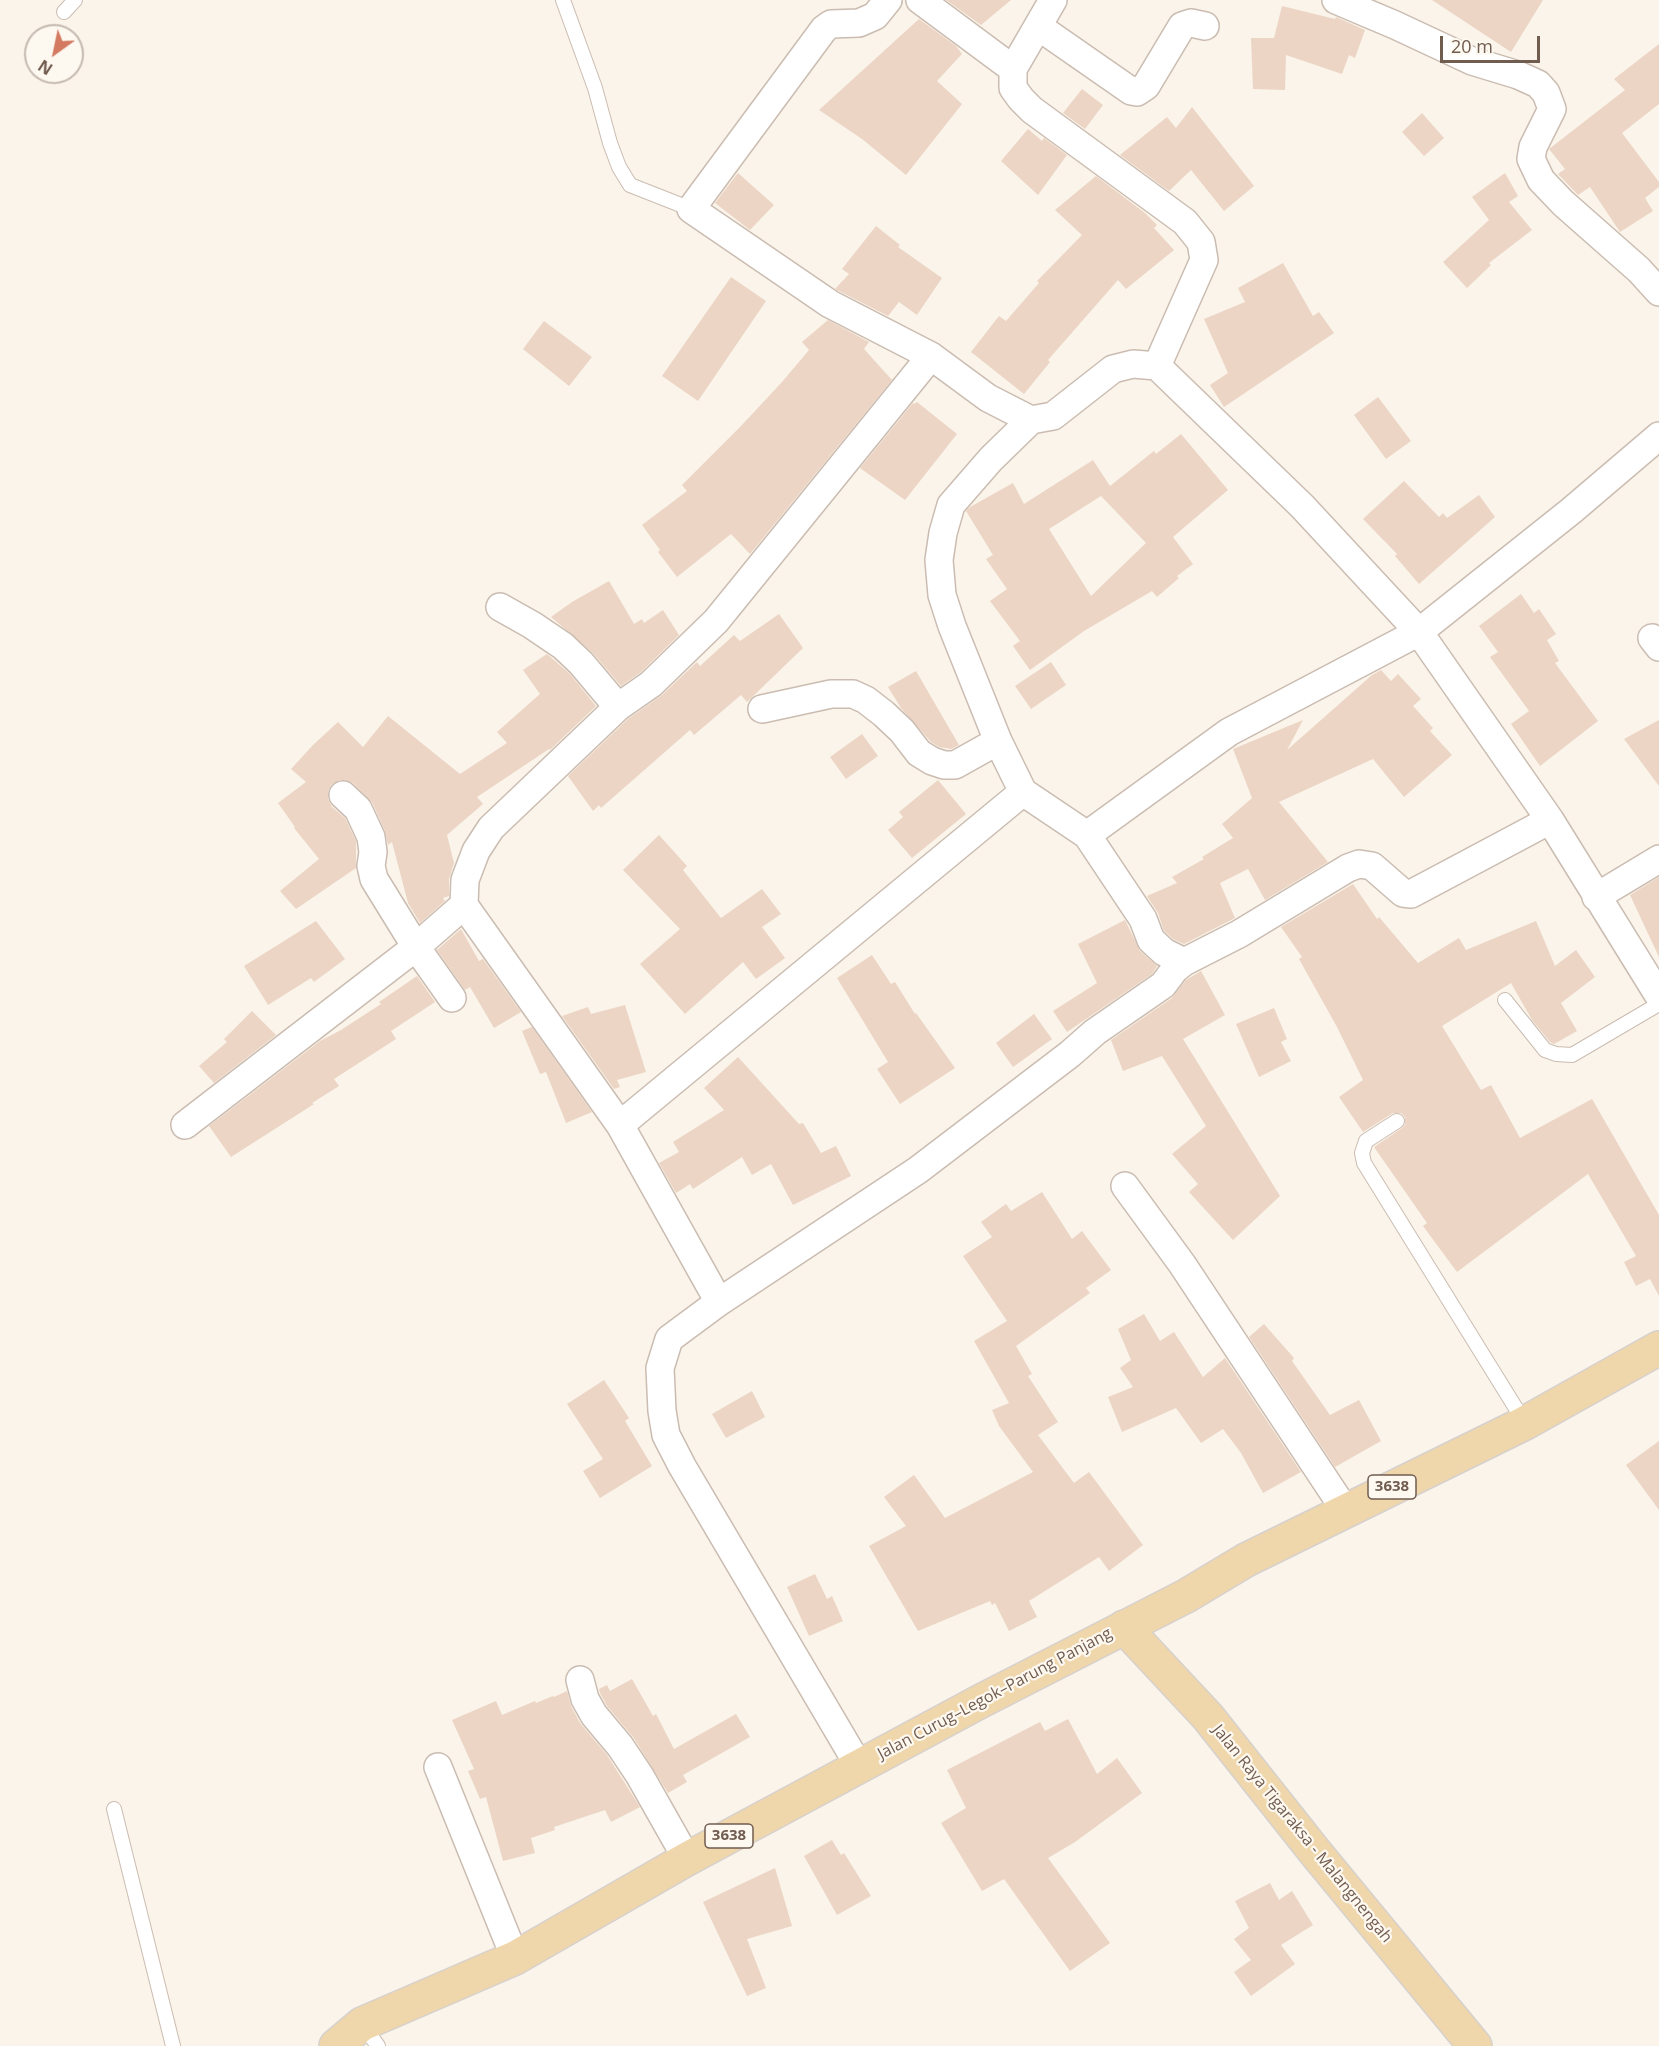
<!DOCTYPE html>
<meta charset="utf-8">
<style>
body{margin:0}
#map{position:relative;width:1659px;height:2046px;overflow:hidden;background:#faf4ea;font-family:"Open Sans",sans-serif}
canvas{display:block}
.north{position:absolute;left:24px;top:24px;width:60px;height:60px;box-sizing:border-box;background:#fdf8f0;border:2px solid #c5bab0;border-radius:50%;rotate:213deg;font-size:16px;font-weight:700;line-height:24px;text-align:center;color:#715c50}
.north::after{content:'';display:block;margin:auto;width:21px;height:27px;background:#d37a60;clip-path:polygon(50% 0,100% 100%,50% 72%,0 100%)}
.scale{position:absolute;left:1440px;top:36px;width:100px;height:27px;box-sizing:border-box;border:3px solid #715c50;border-top:0;padding-left:8px;font-size:18px;line-height:21px;white-space:nowrap;color:#715c50;-webkit-text-stroke:4px #fdf8f0;paint-order:stroke}
</style>
<div id="map">
<canvas width="1659" height="2046"></canvas>
<div class="north">N</div>
<div class="scale">20 m</div>
</div>
<script>
const ctx = document.querySelector('canvas').getContext('2d');
ctx.lineJoin = 'round';
function fill(path, color) { ctx.fillStyle = color; ctx.fill(path, 'evenodd'); }
const poly = rows => new Path2D(rows.map(r => 'M' + r).join(''));
function stroke(path, color, width, dash) { ctx.strokeStyle = color; ctx.lineWidth = width; ctx.lineCap = dash ? 'butt' : 'round'; ctx.setLineDash(dash || []); ctx.stroke(path); }
function drawText(font, color, halo, rows, align = 'center') {
  ctx.font = font + ' "Open Sans",sans-serif'; ctx.lineWidth = 4.5; ctx.setLineDash([]); ctx.textBaseline = 'middle'; ctx.strokeStyle = halo; ctx.fillStyle = color; for (const [text, x, y, turn = 0] of rows) {
    ctx.save(); ctx.translate(x, y); ctx.rotate((+turn || 0) * Math.PI / 180); ctx.textAlign = isNaN(turn) ? turn : align; if (halo) ctx.strokeText(text, 0, 0); ctx.fillText(text, 0, 0); ctx.restore();
  }
}
fill(poly([
 [946,0,1011,0,981,25],
 [1432,0,1543,0,1511,52],
 [1282,6,1335,19,1336,17,1365,30,1355,58,1349,55,1342,74,1286,55,1285,90,1253,89,1251,38,1274,38],
 [919,19,956,46,962,54,937,81,962,104,906,175,862,139,819,110],
 [1659,44,1659,104,1622,133,1659,182,1659,187,1645,198,1653,211,1620,232,1590,187,1578,195,1558,174,1565,169,1549,149,1625,90,1614,79],
 [1082,89,1103,105,1085,129,1063,113],
 [1192,107,1254,186,1224,211,1191,170,1169,191,1120,155,1167,117,1176,128],
 [1422,113,1444,138,1424,156,1402,132],
 [1028,129,1042,141,1044,138,1067,155,1038,195,1001,161],
 [738,173,774,205,750,230,715,203],
 [1505,173,1518,196,1509,202,1532,230,1489,263,1491,265,1467,288,1443,262,1489,220,1472,197],
 [1096,176,1145,213,1157,225,1154,228,1174,250,1126,289,1118,280,1048,360,1050,362,1024,394,971,352,999,316,1006,321,1039,283,1037,281,1082,235,1055,210],
 [876,226,900,245,898,247,942,278,917,315,899,302,888,316,835,289,849,274,842,269],
 [1283,263,1313,316,1319,312,1334,333,1224,407,1210,385,1228,373,1204,319,1245,302,1238,288],
 [731,277,766,301,698,401,662,376],
 [828,320,869,342,864,349,892,380,750,554,731,534,677,577,658,552,660,550,642,525,687,491,682,485,741,426,782,382,809,350,802,342],
 [544,321,592,357,569,386,523,349],
 [1378,397,1411,441,1386,459,1354,415],
 [917,402,957,434,905,500,860,468,913,403,914,404],
 [1181,434,1228,490,1173,537,1193,564,1177,576,1179,578,1157,597,1152,591,1084,631,1030,670,1013,646,1020,641,990,601,1007,589,986,559,993,555,966,511,970,507,1013,483,1024,504,1093,460,1110,486,1154,451,1156,454],
 [1101,496,1146,543,1091,596,1049,529],
 [1404,481,1439,517,1443,513,1447,518,1479,495,1495,517,1419,584,1395,556,1397,554,1363,519],
 [609,581,634,624,642,619,644,623,663,610,679,635,641,672,621,686,592,652,551,617,572,602],
 [1521,594,1534,613,1539,609,1556,634,1547,640,1559,661,1555,663,1598,721,1540,766,1511,724,1529,711,1490,657,1498,652,1479,626],
 [779,614,803,648,747,702,741,695,694,735,690,730,601,808,599,805,593,811,568,776,628,719,662,695,697,662,700,666,734,635,740,641],
 [547,654,570,674,596,706,550,750,549,749,477,797,483,804,447,835,454,863,449,879,449,896,443,898,445,901,420,923,408,903,392,842,388,845,385,831,372,802,353,783,346,780,339,780,331,785,328,791,328,799,332,807,345,818,356,841,356,868,296,909,280,891,319,859,294,828,295,827,278,803,306,782,291,769,313,745,338,722,363,747,388,716,460,774,507,743,497,732,540,694,523,670],
 [1051,662,1066,685,1031,709,1015,686],
 [1381,670,1391,681,1398,674,1421,699,1413,706,1433,728,1430,731,1452,755,1404,797,1373,759,1279,802,1328,862,1265,900,1248,869,1220,883,1235,918,1184,944,1173,939,1164,931,1158,913,1147,896,1177,883,1172,877,1204,859,1202,857,1233,838,1222,824,1252,798,1233,749,1303,720,1287,750,1372,675],
 [916,671,959,745,951,749,939,747,931,742,901,708,888,687],
 [1659,720,1659,786,1624,739],
 [862,734,878,756,846,779,830,757],
 [938,780,966,814,912,858,888,830,903,817,899,812],
 [659,835,687,866,683,870,721,918,762,889,781,914,762,927,785,958,756,979,743,962,685,1014,640,964,680,929,623,870],
 [1659,877,1659,957,1630,895],
 [1353,884,1377,919,1379,917,1418,963,1459,938,1466,950,1536,921,1555,966,1576,950,1595,977,1561,1003,1577,1031,1554,1044,1550,1042,1532,1020,1511,983,1442,1026,1481,1090,1491,1085,1520,1138,1592,1099,1659,1215,1659,1296,1650,1279,1636,1286,1624,1262,1636,1256,1588,1174,1457,1272,1423,1226,1427,1223,1374,1147,1402,1128,1405,1125,1405,1117,1401,1113,1393,1113,1363,1132,1339,1097,1363,1080,1337,1027,1299,959,1302,957,1281,927],
 [1125,920,1140,951,1157,966,1152,974,1067,1032,1053,1011,1097,983,1078,944],
 [316,921,345,959,314,982,311,978,268,1005,244,966],
 [461,929,479,961,483,959,521,1012,494,1028,470,987,465,990,437,950],
 [872,955,891,984,895,982,915,1014,916,1013,955,1068,900,1104,877,1069,888,1062,837,978],
 [1201,971,1225,1015,1183,1039,1280,1196,1233,1240,1189,1192,1198,1184,1172,1154,1206,1126,1162,1056,1123,1071,1111,1040,1172,998,1186,980],
 [417,976,435,1002,391,1031,396,1039,334,1079,339,1086,312,1103,314,1104,231,1157,209,1126,320,1041,341,1030,381,1004,379,1002],
 [625,1005,646,1072,617,1080,620,1087,614,1089,562,1016,588,1007,591,1014],
 [1274,1008,1287,1039,1281,1042,1291,1061,1259,1077,1236,1024],
 [252,1011,276,1035,214,1083,199,1066,227,1042,224,1039],
 [1034,1014,1052,1039,1013,1067,996,1043],
 [532,1027,592,1112,566,1123,546,1072,540,1074,522,1031],
 [738,1057,799,1124,803,1123,821,1153,836,1146,851,1176,793,1205,771,1164,752,1175,742,1157,693,1189,690,1184,676,1193,659,1163,679,1152,673,1142,724,1110,704,1088],
 [1042,1192,1072,1239,1082,1231,1111,1270,1086,1288,1090,1293,1016,1346,1032,1374,1028,1376,1058,1422,1038,1435,1074,1483,1089,1472,1143,1545,1109,1571,1099,1557,1029,1601,1037,1617,1009,1631,995,1603,992,1605,990,1601,918,1631,869,1546,906,1526,884,1497,914,1475,945,1518,1033,1472,999,1426,992,1410,1009,1403,974,1341,1007,1321,963,1256,992,1237,981,1222,1006,1204,1011,1211],
 [1144,1314,1160,1341,1174,1332,1203,1377,1225,1358,1301,1472,1263,1493,1241,1453,1223,1429,1201,1443,1176,1408,1122,1432,1108,1397,1133,1387,1120,1368,1131,1360,1118,1329],
 [1264,1324,1294,1358,1292,1361,1330,1415,1359,1400,1381,1441,1335,1467,1249,1337],
 [604,1380,629,1418,625,1421,652,1466,600,1498,583,1471,603,1459,567,1404],
 [752,1391,765,1417,726,1438,712,1414],
 [1659,1441,1659,1510,1626,1465],
 [815,1574,827,1599,832,1596,843,1621,809,1636,787,1587],
 [632,1679,653,1716,656,1714,674,1749,736,1714,750,1737,683,1775,687,1782,668,1793,633,1737,607,1706,600,1693,599,1689,607,1685,610,1691],
 [567,1691,571,1706,580,1723,607,1755,640,1807,611,1822,605,1810,554,1827,555,1830,531,1838,535,1853,503,1861,486,1797,480,1799,468,1771,474,1769,452,1720,496,1701,502,1715,535,1701,536,1703,553,1696,554,1697],
 [1068,1719,1097,1774,1117,1758,1142,1793,1075,1842,1048,1858,1110,1943,1070,1971,1004,1879,982,1891,941,1823,966,1808,947,1770,1040,1722,1045,1731],
 [832,1840,841,1855,844,1853,871,1896,837,1915,804,1856],
 [775,1868,792,1926,747,1939,766,1988,747,1996,703,1902],
 [1270,1883,1279,1900,1292,1891,1313,1925,1281,1945,1295,1964,1251,1996,1234,1972,1251,1960,1234,1939,1249,1928,1235,1901]
]), '#ecd5c5');
const lane = poly([
 [563,0,595,88,610,143,619,167,630,185,691,209],
 [64,12,75,0],
 [1505,1000,1545,1050,1556,1054,1572,1055,1659,1004],
 [1397,1121,1366,1141,1362,1153,1364,1163,1525,1423],
 [114,1809,173,2046],
 [362,2024,378,2046]
]);
const street = poly([
 [888,0,875,16,859,23,831,24,824,29,691,209,830,304,931,356,988,398,1031,420,1053,416,1113,369,1133,364,1157,366,1302,506,1419,632,1550,820,1659,996],
 [920,0,1013,69],
 [1053,0,1013,69,1013,88,1021,99,1032,110,1185,222,1201,242,1204,260,1157,366],
 [1336,0,1395,25,1472,61,1518,75,1538,84,1546,93,1552,109,1533,147,1531,159,1541,180,1563,203,1639,270,1659,292],
 [1039,27,1131,91,1137,92,1146,86,1182,26,1191,23,1205,26],
 [500,607,532,625,563,646,581,663,618,707],
 [1652,638,1659,647],
 [762,709,831,694,853,694,866,700,884,714,902,731,919,753,932,761,944,765,955,765,998,741],
 [343,795,358,809,371,837,373,852,371,866,374,879,416,947,452,998],
 [1087,835,1229,732,1419,632,1571,511,1659,436],
 [1596,897,1659,859],
 [1184,962,1239,934,1348,868,1359,864,1372,866,1403,893,1411,894,1550,820],
 [185,1125,416,947,464,905],
 [620,1125,1023,792],
 [1125,1186,1182,1264,1345,1510],
 [719,1302,620,1125,464,905,465,880,476,851,491,828,618,707,651,684,716,621,931,356],
 [580,1680,585,1699,594,1715,620,1746,640,1776,687,1859],
 [859,1766,682,1466,666,1435,662,1411,660,1368,669,1339,719,1302,918,1170,1070,1054,1095,1032,1163,985,1175,969,1184,962,1164,952,1151,940,1143,919,1087,835,1023,792,998,741,952,626,942,595,939,560,943,533,951,505,991,459,1031,420],
 [438,1767,515,1958]
]);
const primary = poly([
 [1124,1627,1208,1717,1315,1852,1475,2046],
 [336,2046,362,2024,515,1958,687,1859,981,1701,1186,1596,1246,1560,1525,1423,1659,1348]
]);
stroke(lane, '#cbbcb1', 16);
stroke(street, '#cbbcb1', 30);
stroke(primary, '#d7d1ce', 36);
stroke(lane, '#fff', 14);
stroke(street, '#fff', 27);
stroke(primary, '#efd6ab', 33);
for (const [x, y, w] of [
 [1392,1487,48],
 [729,1836,48]
]) { const box = new Path2D(); box.roundRect(x - w / 2, y - 12, w, 24, 4.5); ctx.fillStyle = '#fdf8f0'; ctx.fill(box); stroke(box, '#715c50', 1.5); }
drawText('bold 15px', '#715c50', null, [
 ["3638",1392,1487],
 ["3638",729,1836]
]);
drawText('16px', '#715c50', '#fdf8f0', [
 ["Jalan Curug–Legok–Parung Panjang",995,1694,-28],
 ["Jalan Raya Tigaraksa - Malangnengah",1302,1834,51]
]);
</script>
